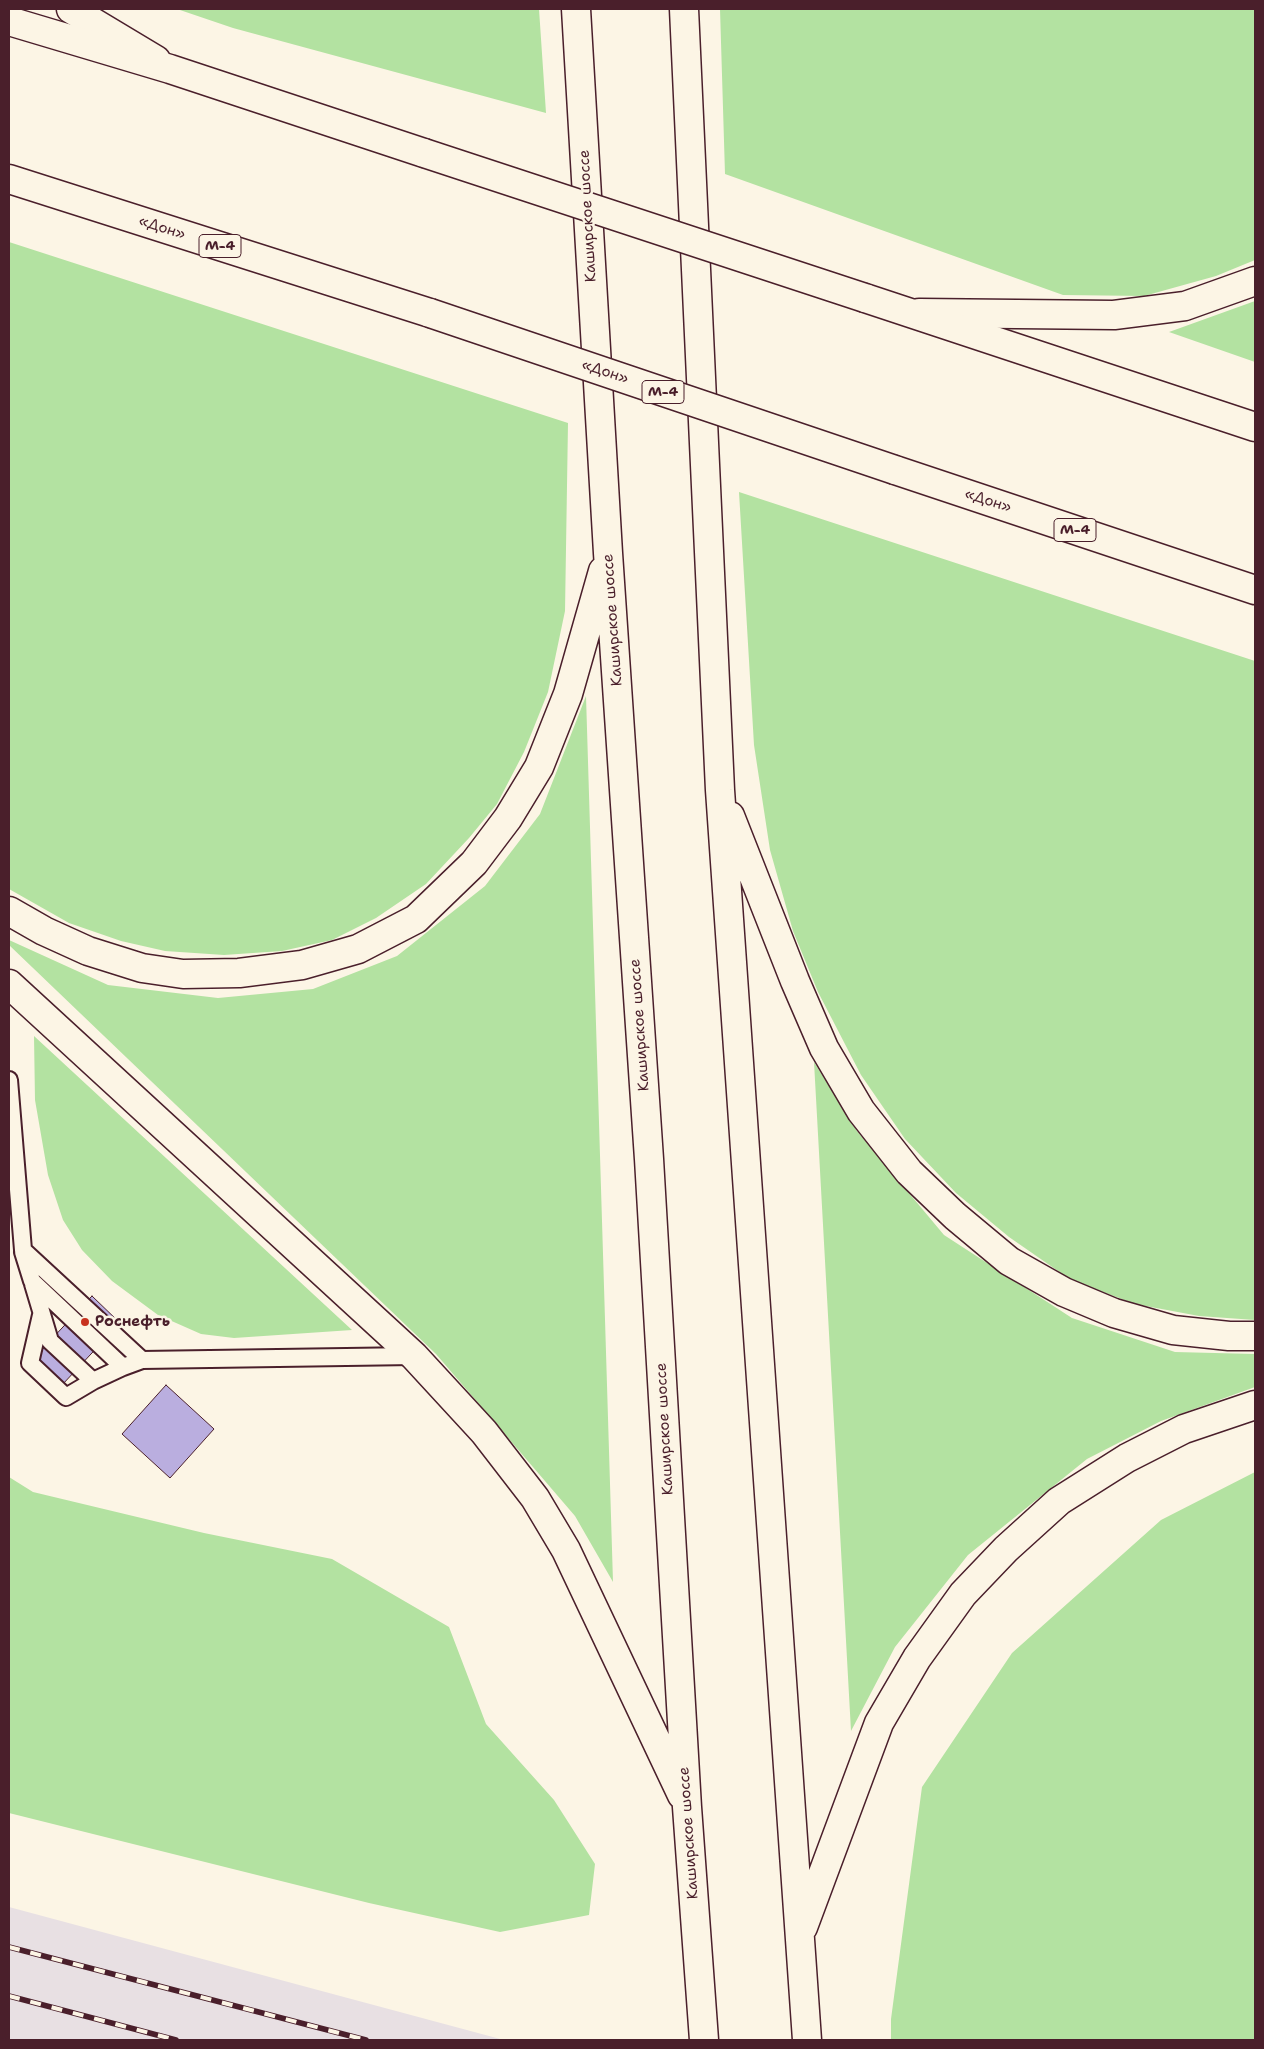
<!DOCTYPE html>
<meta charset="utf-8">
<style>
body{margin:0}
#map{position:relative;width:1264px;height:2049px;overflow:hidden;background:#fcf5e5;font-family:"Shantell Sans",sans-serif}
canvas{display:block}
.frame{position:absolute;inset:0;border:10px solid #4a1f2b;pointer-events:none}
</style>
<div id="map">
<canvas width="1264" height="2049"></canvas>
<div class="frame"></div>
</div>
<script>
const ctx = document.querySelector('canvas').getContext('2d');
ctx.lineJoin = 'round';
function fill(path, color) { ctx.fillStyle = color; ctx.fill(path, 'evenodd'); }
const poly = rows => new Path2D(rows.map(r => 'M' + r).join(''));
function stroke(path, color, width, dash) { ctx.strokeStyle = color; ctx.lineWidth = width; ctx.lineCap = dash ? 'butt' : 'round'; ctx.setLineDash(dash || []); ctx.stroke(path); }
function drawText(font, color, halo, rows, align = 'center') {
  ctx.font = font + ' "Shantell Sans",sans-serif'; ctx.lineWidth = 5; ctx.setLineDash([]); ctx.textBaseline = 'middle'; ctx.strokeStyle = halo; ctx.fillStyle = color; for (const [text, x, y, turn = 0] of rows) {
    ctx.save(); ctx.translate(x, y); ctx.rotate((+turn || 0) * Math.PI / 180); ctx.textAlign = isNaN(turn) ? turn : align; if (halo) ctx.strokeText(text, 0, 0); ctx.fillText(text, 0, 0); ctx.restore();
  }
}
fill(poly([
 [9,1907,504,2040,9,2040]
]), '#e8e0e3');
fill(poly([
 [177,9,539,9,546,113,233,28],
 [720,9,1255,9,1255,260,1216,276,1144,296,1063,295,725,174],
 [9,242,568,423,565,611,548,692,524,752,497,804,469,838,426,884,376,918,332,940,282,951,224,955,165,951,121,941,69,923,9,889],
 [1255,301,1255,362,1169,332],
 [739,492,1255,661,1255,1320,1199,1316,1135,1304,1071,1280,1009,1237,956,1193,905,1139,861,1075,818,992,793,931,770,850,754,745],
 [586,696,613,1582,575,1516,436,1354,9,945,9,940,108,985,218,998,313,989,397,956,485,886,540,814],
 [34,1036,352,1330,234,1338,201,1334,158,1315,112,1281,82,1250,63,1220,48,1175,35,1100],
 [814,1062,857,1131,944,1235,1072,1318,1175,1352,1255,1354,1255,1387,1161,1421,1087,1459,968,1555,895,1647,851,1731],
 [1255,1472,1255,2040,891,2040,891,2019,922,1787,1012,1653,1161,1520],
 [9,1477,33,1492,204,1533,332,1559,449,1627,486,1724,554,1800,595,1864,589,1915,500,1932,369,1903,9,1813]
]), '#b3e2a1');
const building = poly([
 [92,1296,120,1323,62,1385,33,1359,92,1296],
 [166,1385,214,1429,170,1478,122,1434,166,1385]
]);
fill(building, '#baaedf');
stroke(building, '#4a1f2b', 1);
const lane = poly([
 [9,1080,23,1250,142,1360,414,1356],
 [23,1252,32,1281,123,1367,142,1360],
 [33,1284,50,1341,93,1381,123,1367],
 [41,1315,30,1363,66,1397,93,1381]
]);
const primary = poly([
 [71,9,156,60],
 [576,9,608,553,649,1159,687,1807,704,2040],
 [684,9,720,790,807,2040],
 [919,313,1114,315,1185,306,1255,281],
 [730,816,795,981,824,1048,861,1111,909,1172,955,1216,1009,1261,1064,1292,1114,1313,1173,1330,1229,1336,1255,1336],
 [9,911,44,931,88,951,142,968,183,974,239,973,302,965,358,949,416,919,474,863,508,818,539,767,568,694,603,571],
 [9,984,414,1356,484,1432,535,1498,566,1550,682,1795],
 [803,1927,879,1723,917,1658,963,1594,1006,1549,1059,1501,1127,1458,1184,1429,1255,1405]
]);
const highway = poly([
 [9,21,170,69,424,153],
 [9,179,430,313],
 [865,298,1255,427],
 [895,470,1255,590]
]);
stroke(lane, '#4a1f2b', 20);
stroke(primary, '#4a1f2b', 31);
stroke(highway, '#4a1f2b', 31);
stroke(lane, '#fcf5e5', 16);
stroke(primary, '#fcf5e5', 28);
stroke(highway, '#fcf5e5', 28);
const rail = poly([
 [9,1947,366,2040],
 [9,1996,176,2040]
]);
stroke(rail, '#4a1f2b', 5.5);
stroke(rail, '#fcf5e5', 4, [11]);
const highwayBridge = poly([
 [424,153,865,298],
 [430,313,895,470]
]);
stroke(highwayBridge, '#4a1f2b', 31, []);
stroke(highwayBridge, '#fcf5e5', 28);
for (const [x, y, r, color] of [
 [85,1322,5,"#c8321e"]
]) { const dot = new Path2D(); dot.arc(x, y, r, 0, 2 * Math.PI); ctx.fillStyle = color; ctx.fill(dot); stroke(dot, '#fcf5e5', 2); }
for (const [x, y, w] of [
 [220,246,42],
 [663,392,42],
 [1075,530,42]
]) { const box = new Path2D(); box.roundRect(x - w / 2, y - 11.5, w, 23, 4); ctx.fillStyle = '#fcf5e5'; ctx.fill(box); stroke(box, '#4a1f2b', 1); }
drawText('bold 14px', '#4a1f2b', null, [
 ["М-4",220,246],
 ["М-4",663,392],
 ["М-4",1075,530]
]);
drawText('15px', '#4a1f2b', '#fcf5e5', [
 ["Каширское шоссе",588,216,-93],
 ["«Дон»",162,228,18],
 ["«Дон»",605,372,19],
 ["«Дон»",988,501,18],
 ["Каширское шоссе",613,620,-94],
 ["Каширское шоссе",640,1025,-94],
 ["Каширское шоссе",665,1429,-93],
 ["Каширское шоссе",689,1833,-94]
]);
drawText('bold 15px', '#4a1f2b', '#fcf5e5', [
 ["Роснефть",95,1322]
], 'left');
</script>
